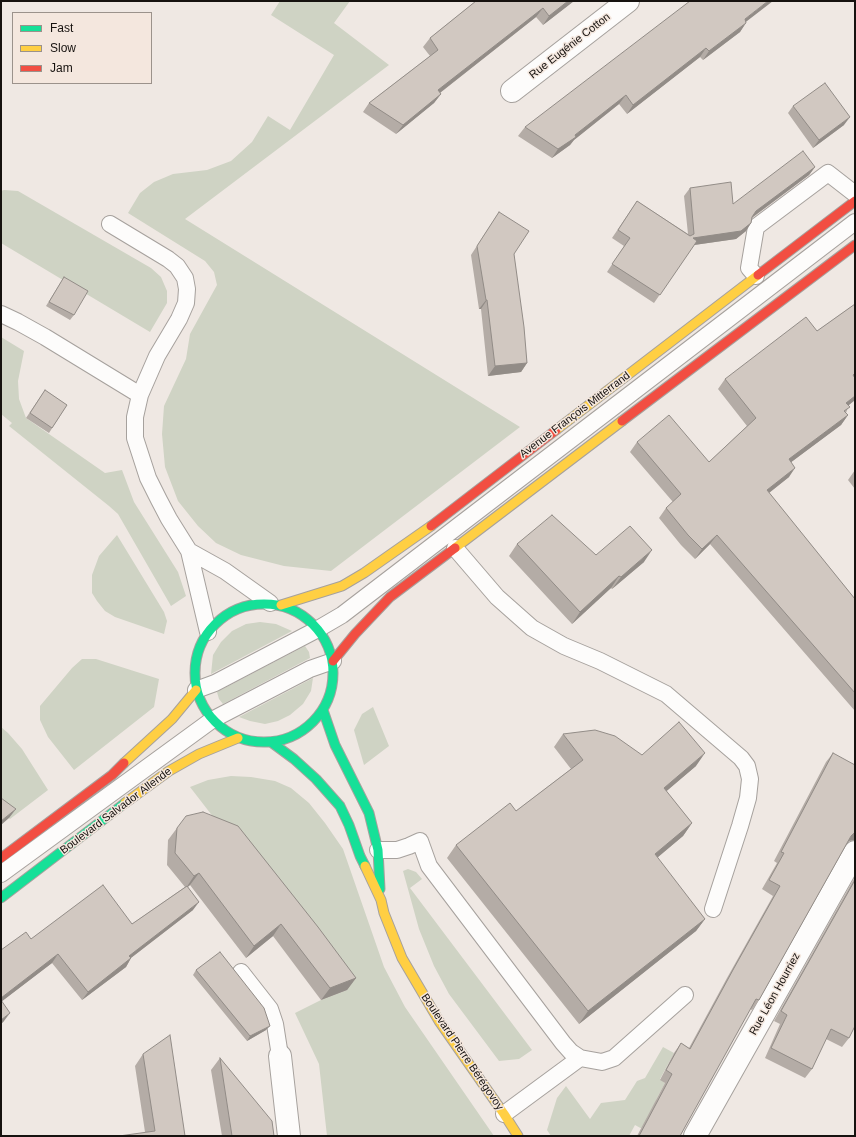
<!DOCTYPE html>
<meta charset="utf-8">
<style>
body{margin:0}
#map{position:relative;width:856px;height:1137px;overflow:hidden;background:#efe8e3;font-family:Helvetica,sans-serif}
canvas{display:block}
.frame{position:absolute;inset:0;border:2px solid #16120f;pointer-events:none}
.legend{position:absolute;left:12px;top:12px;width:140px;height:72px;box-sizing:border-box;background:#f4e7de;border:1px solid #9b928b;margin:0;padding:5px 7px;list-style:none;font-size:12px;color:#16120f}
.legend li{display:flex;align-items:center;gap:8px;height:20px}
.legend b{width:20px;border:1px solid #9b928b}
</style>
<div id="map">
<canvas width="856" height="1137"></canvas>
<div class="frame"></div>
<ul class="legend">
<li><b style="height:5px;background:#16e098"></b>Fast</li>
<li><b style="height:5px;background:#ffcf43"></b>Slow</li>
<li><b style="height:5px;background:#f24e42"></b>Jam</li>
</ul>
</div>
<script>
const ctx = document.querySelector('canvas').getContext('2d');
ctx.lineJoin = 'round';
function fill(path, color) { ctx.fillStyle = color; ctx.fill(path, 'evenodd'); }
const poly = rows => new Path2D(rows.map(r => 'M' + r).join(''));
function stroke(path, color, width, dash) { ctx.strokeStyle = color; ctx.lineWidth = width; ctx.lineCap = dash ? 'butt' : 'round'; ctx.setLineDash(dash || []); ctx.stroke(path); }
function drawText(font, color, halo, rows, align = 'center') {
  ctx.font = font + ' Helvetica,sans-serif'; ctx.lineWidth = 3; ctx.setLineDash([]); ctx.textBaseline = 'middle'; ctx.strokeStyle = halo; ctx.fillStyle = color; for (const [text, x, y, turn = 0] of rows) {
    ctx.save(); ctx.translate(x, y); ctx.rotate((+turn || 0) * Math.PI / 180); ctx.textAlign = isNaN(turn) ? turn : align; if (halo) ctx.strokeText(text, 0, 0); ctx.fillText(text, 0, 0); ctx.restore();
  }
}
fill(poly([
 [280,1,350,1,334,23,389,65,185,219,520,427,331,571,284,566,241,555,216,543,198,526,178,501,165,467,162,434,164,406,186,359,190,334,217,285,214,272,205,261,128,213,140,193,154,182,173,174,207,170,231,161,252,142,268,116,290,130,334,55,271,15],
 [4,190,18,191,151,268,161,277,167,291,167,303,150,332,1,243,1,191],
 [1,337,24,351,18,381,19,399,26,418,105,473,122,470,134,502,178,572,186,596,171,606,118,514,109,506,9,426,12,423,1,414],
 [117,535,164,612,167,621,164,634,115,617,105,611,97,601,92,593,92,575,99,556],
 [260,622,276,624,292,631,211,674,213,655,221,642,232,631,246,624],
 [305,646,309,652,310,658,223,704,219,699,217,692],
 [82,659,96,659,159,679,154,707,74,770,48,737,40,720,40,706,72,668],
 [313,678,311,691,303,704,290,715,278,721,265,724,250,721,239,717],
 [373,707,389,746,364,765,354,730,362,714],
 [1,727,8,733,22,749,48,790,10,819,1,812],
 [231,776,251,777,275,781,291,788,309,803,325,823,343,849,384,967,405,1007,494,1136,327,1136,319,1064,295,1013,321,1000,347,990,190,787,208,780],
 [408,869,416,872,422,879,410,888,532,1050,519,1059,499,1061,449,994,434,966,419,929,403,871],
 [663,1047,674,1053,660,1079,665,1083,657,1098,644,1130,635,1125,629,1136,551,1136,547,1130,557,1098,566,1086,590,1119,601,1103,625,1100,637,1081,645,1078]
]), '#cfd3c4');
const lane = poly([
 [110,224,168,259,177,266,185,278,187,289,186,303,179,319,157,356,140,395,135,417,135,438,148,478,159,500,169,519,189,551,208,632],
 [756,276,749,268,756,227,828,173,855,194],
 [1,314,18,322,45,337,140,395],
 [455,548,497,597,532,628,564,646,600,661,666,694,741,758,747,766,750,779,748,798,740,826,713,909],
 [189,551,225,571,270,603],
 [196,690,215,683,318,629,342,615,855,222],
 [378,850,397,850,409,846,420,841,429,866,563,1043,571,1052,580,1058,602,1062,614,1058,685,995],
 [1,874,212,720,310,669,333,661],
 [241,972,270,1009,275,1024,280,1056],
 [504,1114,580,1058]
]);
const street = poly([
 [512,91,628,1],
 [280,1056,289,1136],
 [695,1136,855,852]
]);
const fast = poly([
 '195 673a69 69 0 1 1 138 0a69 69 0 1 1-138 0Z',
 [323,710,335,745,369,813,378,850,380,889],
 [271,742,294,759,316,779,340,806,349,825,360,856,365,866],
 [1,898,125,803]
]);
const slow = poly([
 [556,430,758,275],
 [455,548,622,421],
 [281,605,342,586,364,573,431,526],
 [124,763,172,719,196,690],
 [125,803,169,771,199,754,238,738],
 [365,866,381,900,384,913,402,958,439,1021,504,1114,518,1136]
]);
const jam = poly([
 [758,275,855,201],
 [622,421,855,245],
 [431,526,556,430],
 [333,661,355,634,390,597,455,548],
 [1,858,112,775,124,763]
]);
stroke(lane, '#a6a19d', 18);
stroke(street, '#a6a19d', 24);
stroke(fast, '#a6a19d', 11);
stroke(slow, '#a6a19d', 11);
stroke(jam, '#a6a19d', 11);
stroke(lane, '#fdfcfb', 16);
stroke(street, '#fdfcfb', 22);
stroke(fast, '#16e098', 9);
stroke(slow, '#ffcf43', 9);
stroke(jam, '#f24e42', 9);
fill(poly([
 [476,1,574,1,543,25,536,17,440,93,441,94,434,103,396,134,363,112,369,103,430,56,423,47,430,38],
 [746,22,740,32,703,60,700,57,627,114,619,104,574,140,570,145,552,158,518,136,525,127],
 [793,106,844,125,813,148,788,113],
 [815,167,809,175,752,218,751,223,746,231,736,239,694,245,654,303,607,272,624,246,612,238,637,201,688,234,684,196,690,188,733,204],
 [499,212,514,254,527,363,521,372,488,376,481,309,479,309,471,255],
 [64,277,74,315,70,320,46,306],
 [855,304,855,400,849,405,846,413,848,415,841,425,791,462,789,477,769,493,855,599,855,711,710,544,695,559,681,545,659,518,666,508,673,502,630,452,637,442,709,462,747,426,718,389,725,379,817,331],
 [45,390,67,405,49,433,26,418],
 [855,470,855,489,848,480],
 [517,544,596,555,644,562,612,589,611,588,572,624,509,556],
 [563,734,642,755,696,766,666,791,692,823,683,836,657,858,705,919,696,931,579,1024,447,858,456,845,516,811,571,769,554,747],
 [833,753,849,841,847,843,759,1000,752,1010,750,1009,680,1136,637,1136,665,1083,660,1080,674,1053,681,1043,689,1048,727,978,773,896,762,889,777,863,774,861,826,762],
 [177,828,356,978,347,990,321,1000,273,936,246,958,190,885,188,887,193,910,131,958,126,967,82,1000,52,963,2,1001,4,1021,1,1024,1,950,31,939,132,924,185,887,167,865,168,840],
 [855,877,855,1026,849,1038,842,1047,826,1039,812,1069,805,1078,765,1058,780,1024,774,1021],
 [196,970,266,1030,247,1041,193,975],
 [143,1054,185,1136,145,1132,135,1066],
 [220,1058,274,1136,222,1136,211,1070]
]), '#b4aca6');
fill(poly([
 [568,1,574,1,543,25,549,16],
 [768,1,773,1,738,28,745,19],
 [543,8,536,17,432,99,438,90],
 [746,23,740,32,703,60,709,51],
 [706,48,700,57,627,114,633,105],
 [441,94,434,103,396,134,403,125],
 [626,95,619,104,574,140,570,145,552,158,558,149,575,135],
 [850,117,844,125,813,148,819,140],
 [815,167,809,175,750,219,756,211],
 [751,223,746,231,736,239,687,246,693,238],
 [486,300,487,300,481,309,479,309],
 [527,363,521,372,488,376,495,366],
 [855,396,855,400,840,412,846,403],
 [848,415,841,425,782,469,789,459],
 [795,468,789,477,760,500,767,490],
 [717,535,710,544,695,559,702,549],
 [652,550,644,562,612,589,621,577],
 [619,576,611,588,572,624,580,612],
 [705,753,696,766,655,801,664,788],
 [16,809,9,818,1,825,1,821],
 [692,823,683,836,646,867,655,854],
 [855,832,855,840,849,841,844,846,851,836],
 [199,873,190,885,186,888,194,876],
 [199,902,193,910,123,964,129,956],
 [705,919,696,931,579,1024,588,1011],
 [281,924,273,936,246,958,254,946],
 [58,954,52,963,1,1002,1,998],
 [131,958,126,967,82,1000,88,992],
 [356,978,347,990,321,1000,330,988],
 [10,1013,4,1021,1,1024,1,1020],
 [270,1026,266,1030,247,1041,250,1036]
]), '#928c87');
const building = poly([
 [476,1,568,1,549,16,543,8,438,90,441,94,403,125,369,103,438,50,430,38,476,1],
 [690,1,768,1,745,19,746,23,709,51,706,48,633,105,626,95,575,135,576,137,558,149,525,127,690,1],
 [825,83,850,117,819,140,793,106,825,83],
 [803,151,815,167,756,211,752,217,751,223,741,231,693,238,697,241,660,295,612,264,630,238,618,230,637,201,690,236,694,234,690,188,731,182,733,204,803,151],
 [499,212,529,231,514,254,524,327,527,363,495,366,487,300,486,300,477,246,499,212],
 [64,277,88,291,74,315,49,302,64,277],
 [855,304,855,373,853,375,855,378,855,396,846,403,850,407,844,411,848,415,789,459,795,468,767,490,855,599,855,693,717,535,702,549,688,535,666,508,681,494,637,442,669,415,709,462,756,418,725,379,806,317,817,331,855,304],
 [45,390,67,405,52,428,30,413,45,390],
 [552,515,596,555,630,526,652,550,621,577,619,576,580,612,517,544,552,515],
 [679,722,705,753,664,788,692,823,655,854,705,919,588,1011,456,845,510,803,516,811,583,760,563,734,595,730,615,736,642,755,679,722],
 [833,753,855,765,855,832,851,836,759,1000,756,999,680,1136,639,1136,672,1074,666,1070,681,1043,690,1049,734,968,780,886,769,880,784,853,781,852,833,753],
 [1,798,16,809,1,821,1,798],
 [203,812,238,826,318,927,356,978,330,988,281,924,254,946,199,873,194,876,175,853,177,828,186,816,203,812],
 [855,880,855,1026,849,1038,831,1029,812,1069,771,1048,787,1015,781,1011,855,880],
 [103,885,132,924,187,886,199,902,129,956,131,958,88,992,58,954,1,998,1,950,26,932,31,939,103,885],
 [220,952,264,1008,270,1026,250,1036,196,970,220,952],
 [1,1000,10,1013,1,1020,1,1000],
 [170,1035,185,1136,119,1136,155,1131,143,1054,170,1035],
 [220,1058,272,1121,274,1136,232,1136,220,1058]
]);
fill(building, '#d1c8c1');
stroke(building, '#928c87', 1);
drawText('11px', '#16120f', '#f4e7de', [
 ["Rue Eugénie Cotton",570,46,-38],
 ["Avenue François Mitterrand",575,415,-37],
 ["Boulevard Salvador Allende",116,811,-37],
 ["Rue Léon Hourriez",775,994,-61],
 ["Boulevard Pierre Bérégovoy",462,1052,56]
]);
</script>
